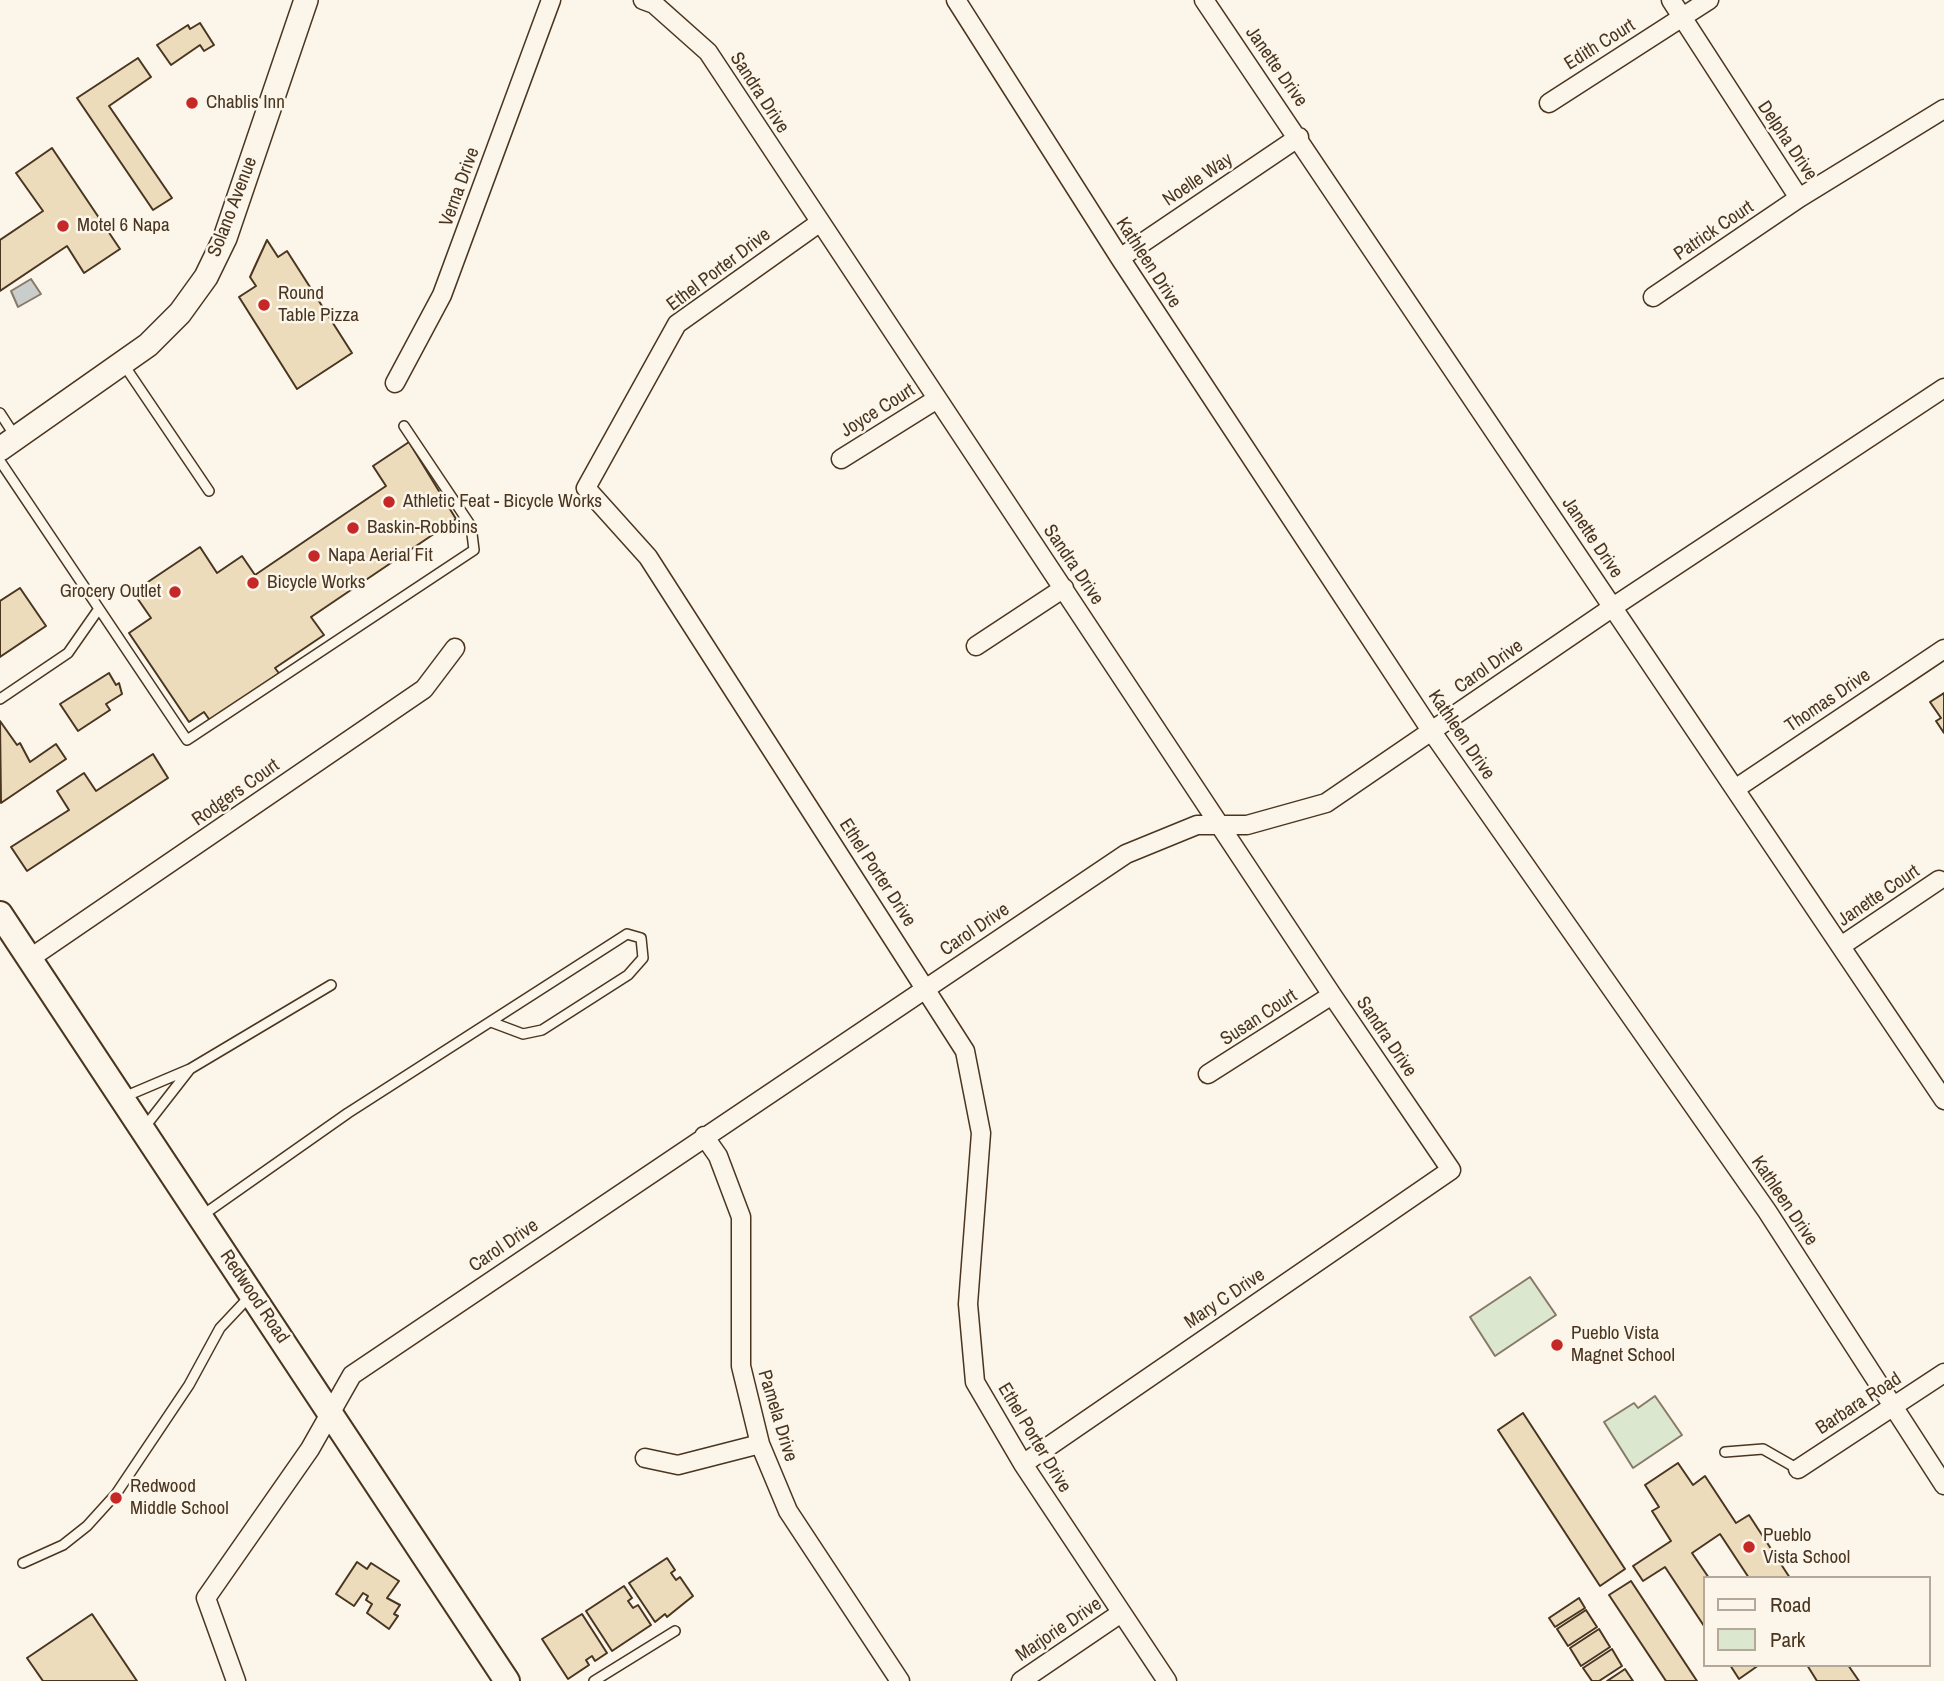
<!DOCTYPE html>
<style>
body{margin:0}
#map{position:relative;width:1944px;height:1681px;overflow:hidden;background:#fbf6e9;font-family:"Archivo Narrow",sans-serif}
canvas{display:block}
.legend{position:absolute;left:1703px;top:1576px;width:228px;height:91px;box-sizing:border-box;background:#fbf6e9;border:2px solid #b4a999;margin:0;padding:9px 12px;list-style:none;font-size:21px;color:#4a3520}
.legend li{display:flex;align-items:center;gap:14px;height:35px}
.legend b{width:35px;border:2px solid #b4a999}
</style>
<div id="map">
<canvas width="1944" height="1681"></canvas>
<ul class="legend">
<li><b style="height:9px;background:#fbf6e9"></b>Road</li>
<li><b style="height:19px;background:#dce7d0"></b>Park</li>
</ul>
</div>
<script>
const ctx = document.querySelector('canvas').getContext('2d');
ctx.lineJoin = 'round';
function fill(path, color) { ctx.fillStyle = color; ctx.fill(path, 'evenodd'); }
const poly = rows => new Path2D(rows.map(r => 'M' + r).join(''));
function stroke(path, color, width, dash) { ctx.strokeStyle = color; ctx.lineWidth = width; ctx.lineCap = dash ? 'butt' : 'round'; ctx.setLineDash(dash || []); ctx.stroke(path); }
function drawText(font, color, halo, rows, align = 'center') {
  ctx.font = font + ' "Archivo Narrow",sans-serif'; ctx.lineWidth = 5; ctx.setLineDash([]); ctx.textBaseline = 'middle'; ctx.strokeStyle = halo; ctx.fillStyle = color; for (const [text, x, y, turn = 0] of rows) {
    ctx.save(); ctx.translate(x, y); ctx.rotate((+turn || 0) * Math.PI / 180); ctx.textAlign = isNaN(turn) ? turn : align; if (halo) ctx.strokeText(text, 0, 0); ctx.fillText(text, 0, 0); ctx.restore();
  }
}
const green = poly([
 [1530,1277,1556,1315,1495,1356,1470,1317,1530,1277],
 [1655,1396,1682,1435,1633,1468,1604,1422,1634,1403,1638,1408,1655,1396]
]);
fill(green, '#dce7d0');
stroke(green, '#887966', 2);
const water = poly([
 [31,279,41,294,18,307,11,291,31,279]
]);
fill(water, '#c9cecd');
stroke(water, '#887966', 2);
const building = poly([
 [200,23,214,45,204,51,200,45,171,65,157,45,188,25,190,29,200,23],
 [138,58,151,77,109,106,172,198,153,210,77,98,138,58],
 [52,148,120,249,84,273,67,246,0,291,0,240,43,211,16,173,52,148],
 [267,240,278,257,287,251,352,353,297,389,239,297,256,286,250,277,267,240],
 [409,442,456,519,311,617,324,635,275,668,281,676,211,722,204,712,189,722,129,633,151,618,133,592,200,547,217,573,242,556,255,575,386,486,373,466,409,442],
 [20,588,46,626,0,657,0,601,20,588],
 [109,673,116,685,119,683,122,694,106,704,110,710,78,731,60,704,109,673],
 [1944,693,1944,733,1936,721,1941,718,1930,702,1944,693],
 [0,721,17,745,20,743,30,762,56,744,66,759,1,803,0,721],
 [153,754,168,778,27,871,11,847,69,810,57,791,84,773,96,791,153,754],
 [1523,1413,1625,1569,1600,1586,1498,1430,1523,1413],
 [1678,1463,1693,1485,1705,1476,1736,1523,1749,1515,1790,1578,1749,1578,1720,1534,1692,1553,1709,1578,1704,1578,1704,1626,1665,1567,1643,1581,1633,1566,1671,1541,1652,1511,1659,1507,1645,1485,1678,1463],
 [667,1558,675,1570,671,1573,676,1580,680,1577,693,1596,667,1617,665,1614,655,1622,629,1583,667,1558],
 [357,1562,367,1569,371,1563,399,1581,387,1598,400,1605,394,1614,398,1616,389,1629,367,1613,372,1604,366,1600,368,1596,363,1593,354,1606,336,1594,357,1562],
 [1631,1581,1697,1681,1666,1681,1609,1595,1631,1581],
 [624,1586,632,1598,628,1601,633,1608,638,1605,651,1625,612,1651,586,1611,624,1586],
 [1579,1598,1585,1608,1555,1627,1549,1618,1579,1598],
 [1586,1610,1597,1627,1568,1646,1557,1629,1586,1610],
 [92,1614,137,1681,43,1681,27,1658,92,1614],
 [582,1614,607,1653,595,1661,592,1656,586,1660,589,1665,568,1679,542,1639,582,1614],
 [1599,1629,1610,1647,1581,1666,1570,1648,1599,1629],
 [1612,1649,1622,1666,1599,1681,1592,1681,1583,1668,1612,1649],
 [1730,1665,1759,1665,1739,1679,1730,1665],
 [1807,1665,1848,1665,1859,1681,1817,1681,1807,1665],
 [1625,1669,1633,1681,1607,1681,1625,1669]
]);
fill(building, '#ecdcbc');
stroke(building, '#4a3520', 2);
const service = poly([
 [124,365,209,491],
 [0,413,15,436],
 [0,461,187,740,474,550,471,526,404,426],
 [0,699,68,653,98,610],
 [190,1069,331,985],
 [124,1097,190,1069,144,1128],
 [200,1217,348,1113,627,934,641,938,643,958,628,975,542,1030,523,1034,491,1022],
 [1725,1452,1763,1449,1798,1469],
 [23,1563,63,1545,87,1526,116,1494,189,1385,220,1328,251,1295],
 [594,1681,675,1631]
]);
const minor = poly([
 [643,0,654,4,708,52,1332,995,1451,1170,1023,1464],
 [956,0,1120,258,1432,732,1767,1211,1944,1485],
 [1204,0,1944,1100],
 [1671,0,1799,198],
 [1549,103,1709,0],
 [819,223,677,324,586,488,648,557,965,1051,981,1133,968,1304,975,1382,1023,1464,1167,1681],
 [1120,258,1299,137],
 [1653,297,1799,198,1944,109],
 [395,383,442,295,551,0],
 [841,459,937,399],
 [976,646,1064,588],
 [1735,789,1944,649],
 [1841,946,1939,880],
 [29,959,424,689,455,648],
 [1208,1074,1332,995],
 [704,1136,718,1156,741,1217,741,1366,760,1444,788,1511,900,1681],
 [645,1458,678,1465,760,1444],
 [1798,1469,1944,1373],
 [236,1681,206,1598,310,1449,352,1375,1126,854,1197,825,1247,825,1326,803,1613,607,1944,388],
 [1021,1681,1121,1613]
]);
const tertiary = poly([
 [0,449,148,345,180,313,206,277,225,238,306,0]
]);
const secondary = poly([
 [0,914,507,1681]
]);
stroke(service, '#4a3520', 12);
stroke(minor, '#4a3520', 21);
stroke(tertiary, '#4a3520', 26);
stroke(secondary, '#4a3520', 28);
stroke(service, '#fbf6e9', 9);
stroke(minor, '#fbf6e9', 18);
stroke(tertiary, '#fbf6e9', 23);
stroke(secondary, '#fbf6e9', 24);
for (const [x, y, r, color] of [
 [192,103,7,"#c62828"],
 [63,226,7,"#c62828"],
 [264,305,7,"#c62828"],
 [389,502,7,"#c62828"],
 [353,528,7,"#c62828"],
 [314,556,7,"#c62828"],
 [253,583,7,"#c62828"],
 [175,592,7,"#c62828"],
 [1557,1345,7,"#c62828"],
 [116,1498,7,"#c62828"],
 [1749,1547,7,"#c62828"]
]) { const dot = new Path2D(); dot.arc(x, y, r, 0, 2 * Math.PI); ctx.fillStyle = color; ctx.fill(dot); stroke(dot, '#fbf6e9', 2.5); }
drawText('19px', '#4a3520', '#fbf6e9', [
 ["Edith Court",1600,45,-32],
 ["Janette Drive",1276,67,55],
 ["Sandra Drive",759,93,57],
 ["Delpha Drive",1787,141,56],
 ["Noelle Way",1198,180,-34],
 ["Verna Drive",460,187,-70],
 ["Solano Avenue",233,207,-69],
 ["Patrick Court",1714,231,-34],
 ["Kathleen Drive",1148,263,57],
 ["Ethel Porter Drive",719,270,-37],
 ["Joyce Court",878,411,-32],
 ["Janette Drive",1592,538,56],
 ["Sandra Drive",1073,565,56],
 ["Carol Drive",1489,667,-35],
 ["Thomas Drive",1828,701,-34],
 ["Kathleen Drive",1461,735,56],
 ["Rodgers Court",236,793,-35],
 ["Ethel Porter Drive",877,873,57],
 ["Janette Court",1879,896,-34],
 ["Carol Drive",975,930,-34],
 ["Susan Court",1259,1018,-33],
 ["Sandra Drive",1386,1037,56],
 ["Kathleen Drive",1784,1201,56],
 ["Carol Drive",504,1246,-34],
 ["Redwood Road",254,1297,56],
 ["Mary C Drive",1225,1299,-34],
 ["Barbara Road",1859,1404,-33],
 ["Pamela Drive",777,1416,73],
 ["Ethel Porter Drive",1034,1438,59],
 ["Marjorie Drive",1059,1630,-34]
]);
drawText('19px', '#4a3520', '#fbf6e9', [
 ["Chablis Inn",206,103],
 ["Motel 6 Napa",77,226],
 ["Round",278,294],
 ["Table Pizza",278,316],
 ["Athletic Feat - Bicycle Works",403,502],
 ["Baskin-Robbins",367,528],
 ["Napa Aerial Fit",328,556],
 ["Bicycle Works",267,583],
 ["Grocery Outlet",161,592,"right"],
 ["Pueblo Vista",1571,1334],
 ["Magnet School",1571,1356],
 ["Redwood",130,1487],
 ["Middle School",130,1509],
 ["Pueblo",1763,1536],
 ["Vista School",1763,1558]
], 'left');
</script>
